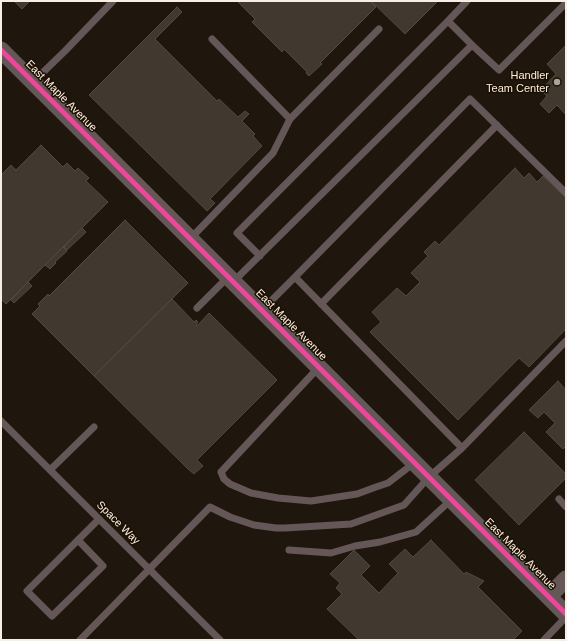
<!DOCTYPE html>
<style>
body{margin:0}
#map{position:relative;width:567px;height:641px;overflow:hidden;background:#1f170d;font-family:Helvetica,sans-serif}
canvas{display:block}
.frame{position:absolute;inset:0;border:2px solid #f8efe3;pointer-events:none}
</style>
<div id="map">
<canvas width="567" height="641"></canvas>
<div class="frame"></div>
</div>
<script>
const ctx = document.querySelector('canvas').getContext('2d');
ctx.lineJoin = 'round';
function fill(path, color) { ctx.fillStyle = color; ctx.fill(path, 'evenodd'); }
const poly = rows => new Path2D(rows.map(r => 'M' + r).join(''));
function stroke(path, color, width, dash) { ctx.strokeStyle = color; ctx.lineWidth = width; ctx.lineCap = dash ? 'butt' : 'round'; ctx.setLineDash(dash || []); ctx.stroke(path); }
function drawText(font, color, halo, rows, align = 'center') {
  ctx.font = font + ' Helvetica,sans-serif'; ctx.lineWidth = 3; ctx.setLineDash([]); ctx.textBaseline = 'middle'; ctx.strokeStyle = halo; ctx.fillStyle = color; for (const [text, x, y, turn = 0] of rows) {
    ctx.save(); ctx.translate(x, y); ctx.rotate((+turn || 0) * Math.PI / 180); ctx.textAlign = isNaN(turn) ? turn : align; if (halo) ctx.strokeText(text, 0, 0); ctx.fillText(text, 0, 0); ctx.restore();
  }
}
const building = poly([
 [14,1,30,1,22,9,14,1],
 [237,1,370,1,376,7,320,63,322,64,309,76,306,73,307,72,284,49,282,52,252,22,255,19,237,1],
 [371,1,438,1,405,34,371,1],
 [177,7,182,12,155,39,217,101,219,99,238,117,245,111,249,114,242,121,255,134,253,136,262,146,210,199,215,203,207,211,89,95,177,7],
 [566,45,566,115,557,105,549,113,540,104,547,96,541,90,556,74,547,64,566,45],
 [41,145,63,167,67,163,75,171,78,168,89,178,86,181,108,202,6,304,1,299,1,175,11,165,16,170,41,145],
 [515,168,524,178,529,173,537,182,543,176,566,198,566,329,529,367,519,358,458,420,370,332,381,322,372,312,397,288,406,296,420,282,411,273,428,256,424,252,435,241,439,245,515,168],
 [125,220,188,283,94,376,32,314,40,306,38,304,48,294,49,296,125,220],
 [82,228,86,232,67,250,64,247,82,228],
 [63,247,67,251,55,262,56,263,50,269,49,268,45,265,63,247],
 [28,282,32,286,14,303,11,300,28,282],
 [172,299,194,322,196,320,198,322,196,325,197,326,209,313,277,380,197,460,203,466,194,474,188,469,94,376,172,299],
 [558,381,566,390,566,446,563,449,546,432,555,423,544,412,538,418,529,410,558,381],
 [524,432,566,474,566,478,519,525,475,480,524,432],
 [431,540,464,574,466,572,484,581,478,587,522,631,513,640,359,640,327,609,342,594,336,588,340,583,330,574,354,550,370,566,361,575,379,593,398,573,389,564,405,549,413,557,431,540]
]);
fill(building, '#413930');
stroke(building, '#524942', 1);
stroke(poly([
 [448,21,467,1],
 [33,82,65,51,113,1],
 [290,119,379,29],
 [190,239,273,153,290,119,212,39],
 [260,256,237,233,448,21,472,45],
 [233,282,472,45,499,70,566,3],
 [321,304,497,125],
 [197,308,228,277],
 [262,310,295,277],
 [319,367,221,472,224,479,230,484,251,493,278,498,311,501,357,494,376,487,388,483,414,463],
 [1,421,220,640],
 [462,448,566,341],
 [50,470,94,427],
 [559,499,566,507],
 [78,540,103,566,52,616,27,591,99,519],
 [289,550,331,553,355,546,380,542,416,532,451,500],
 [80,640,210,507,230,517,254,525,276,528,285,528,351,524,404,505,429,477,462,448,295,277,470,99,566,193],
 [544,640,566,617]
]), '#655757', 7);
stroke(poly([
 [1,50,566,614],
 [549,596,566,579]
]), '#655757', 17);
stroke(poly([
 [1,50,566,614]
]), '#ed469a', 5);
for (const [x, y, r, color] of [
 [557,82,4,"#aca398"]
]) { const dot = new Path2D(); dot.arc(x, y, r, 0, 2 * Math.PI); ctx.fillStyle = color; ctx.fill(dot); stroke(dot, '#1c0f01', 1.5); }
drawText('11px', '#f8efe3', '#1c0f01', [
 ["Handler",549,76],
 ["Team Center",549,89]
], 'right');
drawText('11px', '#f8efe3', '#1c0f01', [
 ["East Maple Avenue",61,96,45],
 ["East Maple Avenue",291,325,45],
 ["Space Way",118,523,45],
 ["East Maple Avenue",520,554,45]
]);
</script>
